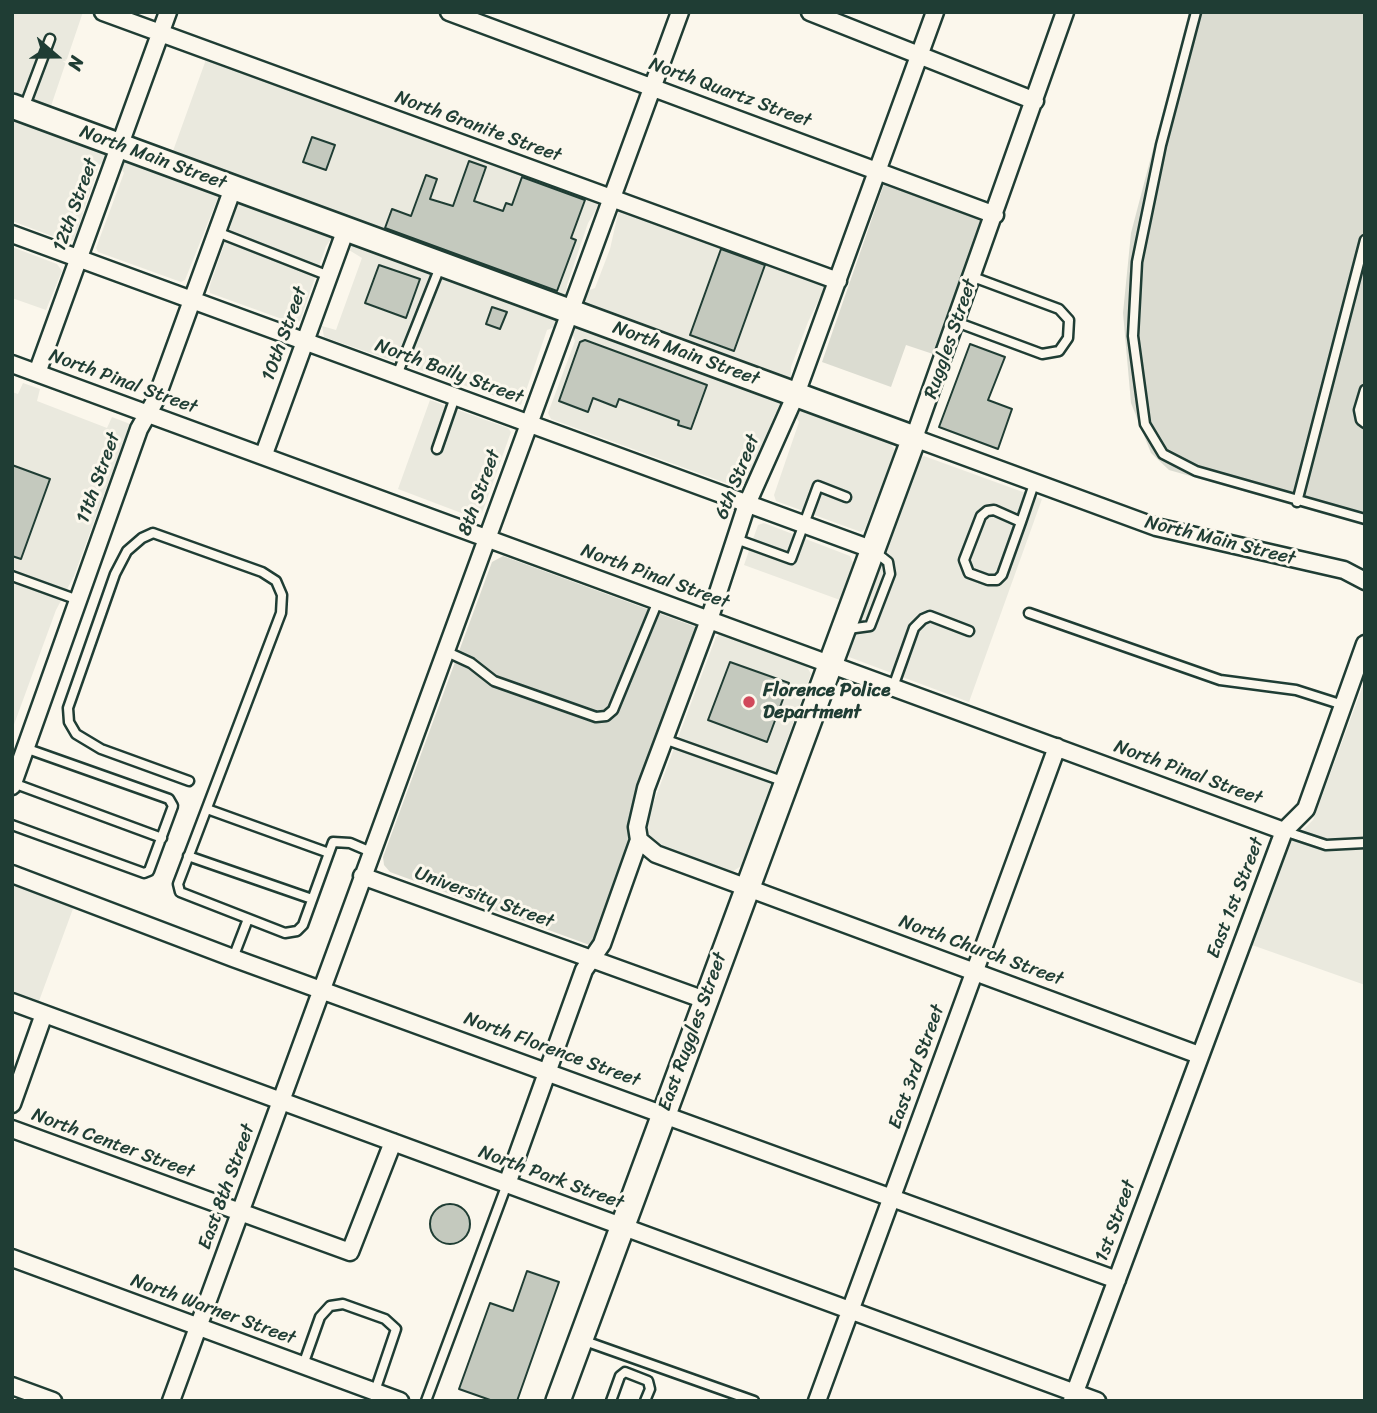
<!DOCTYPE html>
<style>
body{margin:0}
#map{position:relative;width:1377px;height:1413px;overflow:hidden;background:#fbf7ec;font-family:Sriracha,sans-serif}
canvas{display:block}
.frame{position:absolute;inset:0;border:14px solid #1f3d34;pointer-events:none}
.north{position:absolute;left:21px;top:21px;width:70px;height:70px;-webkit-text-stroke:5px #fbf7ec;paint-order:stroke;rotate:110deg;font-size:19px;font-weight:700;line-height:28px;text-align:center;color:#1f3d34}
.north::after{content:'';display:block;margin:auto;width:24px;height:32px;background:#1f3d34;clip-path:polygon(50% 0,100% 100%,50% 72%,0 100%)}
</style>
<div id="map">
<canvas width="1377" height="1413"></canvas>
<div class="frame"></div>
<div class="north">N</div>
</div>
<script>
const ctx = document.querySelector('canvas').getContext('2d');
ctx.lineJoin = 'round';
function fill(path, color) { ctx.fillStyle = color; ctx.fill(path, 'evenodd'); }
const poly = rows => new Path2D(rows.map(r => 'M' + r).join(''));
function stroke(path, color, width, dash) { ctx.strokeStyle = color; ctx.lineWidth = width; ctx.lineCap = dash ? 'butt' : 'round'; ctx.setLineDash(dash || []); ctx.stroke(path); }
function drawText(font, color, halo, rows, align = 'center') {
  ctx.font = font + ' Sriracha,sans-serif'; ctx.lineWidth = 6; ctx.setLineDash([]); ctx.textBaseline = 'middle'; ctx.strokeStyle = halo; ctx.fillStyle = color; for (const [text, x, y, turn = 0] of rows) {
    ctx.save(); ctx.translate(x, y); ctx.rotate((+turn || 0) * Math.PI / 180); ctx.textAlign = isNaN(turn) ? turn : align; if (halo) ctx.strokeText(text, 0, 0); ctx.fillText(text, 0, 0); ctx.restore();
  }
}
fill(poly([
 [12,12,83,12,51,106,12,92],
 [208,54,602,200,588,223,567,285,566,295,562,298,371,225,355,223,353,218,173,151],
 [12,120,92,149,103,149,107,153,104,162,99,165,74,240,68,242,12,221],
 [129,159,138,166,207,190,210,189,219,195,185,280,181,282,98,252,96,248,124,173,121,168,123,161],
 [242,200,251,208,317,231,328,232,332,238,326,246,300,321,293,323,210,293,209,288,235,213,234,209,237,202],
 [620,205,827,283,808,322,791,367,791,378,787,380,777,373,599,307,586,306,584,302,587,291,595,288,610,249],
 [352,243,468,287,485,290,488,295,543,314,553,315,557,320,555,327,547,330,521,405,324,337,322,326,336,330,362,258,349,250],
 [12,247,57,264,62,271,46,310,12,298],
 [579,324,588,327,592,334,768,398,780,399,783,404,775,414,749,485,742,489,551,419,548,413,575,341,572,333,574,326],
 [23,383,40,389,37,401,107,428,112,417,130,424,74,576,56,610,12,730,12,392,18,394],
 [430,400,508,428,511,432,482,513,472,517,398,489],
 [804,407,816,415,890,443,895,450,865,529,861,532,776,501,774,495,799,422,796,417],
 [924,456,1042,499,969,702,849,657,848,650,918,459],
 [764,523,850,556,853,563,840,600,744,565,758,525],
 [720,634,807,667,811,674,741,866,732,872,657,844,648,838,644,828,716,637],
 [1365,680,1365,985,1252,945,1289,844,1313,820],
 [12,883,74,906,39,1001,12,992]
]), '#eae9de');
fill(poly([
 [1189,12,1365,12,1365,526,1169,470,1151,453,1131,403,1123,313,1131,233],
 [884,184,982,219,933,354,906,345,891,387,822,362],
 [503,556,696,627,701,633,595,947,390,872,384,865,383,857,492,562]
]), '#dbdcd1');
const building = poly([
 [312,137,335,145,326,170,303,162,312,137],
 [469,161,486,167,474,201,503,211,506,203,512,205,522,177,585,200,571,238,576,240,557,291,385,228,392,209,411,216,426,175,437,179,430,199,453,206,469,161],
 [721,249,765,265,734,351,690,335,721,249],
 [379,265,420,279,406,318,365,303,379,265],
 [492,307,507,312,500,329,486,324,492,307],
 [585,340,707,385,691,429,678,425,679,421,619,399,616,407,593,398,588,412,559,401,580,342,585,340],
 [970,344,1005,357,988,400,1012,409,998,449,939,427,970,344],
 [12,465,50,479,21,559,12,556,12,465],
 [730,662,789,683,767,742,708,720,730,662],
 '430 1224a20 20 0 1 1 40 0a20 20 0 1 1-40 0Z',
 [527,1271,559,1282,517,1401,493,1401,459,1389,490,1303,513,1311,527,1271]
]);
fill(building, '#c4c9be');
stroke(building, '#1f3d34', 2);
const lane = poly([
 [1196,12,1161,145,1137,262,1133,336,1145,424,1163,454,1196,471,1365,519],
 [24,108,50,39],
 [217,232,329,276],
 [956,322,1042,354,1059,351,1068,338,1069,320,1059,309,973,277],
 [397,375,440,267],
 [1365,390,1359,410,1361,420,1365,423],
 [437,449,455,397],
 [1297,502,1365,240],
 [1021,522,994,510,987,511,981,516,964,560,969,573,988,580,997,580,1002,575,1021,522,1034,484],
 [736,539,791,559,818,486,846,497],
 [12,576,78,600],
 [1029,613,1220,680,1296,690,1343,705],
 [848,629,870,626,890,574,888,562,874,551],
 [445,651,471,663,494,681,596,717,606,716,613,710,658,601],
 [893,687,914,628,923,619,930,616,969,631],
 [664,739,785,782],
 [189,781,101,749,76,734,69,722,68,708,115,574,127,551,142,538,153,533,262,572,276,581,282,595,281,613,178,884,180,892,285,933,297,931,303,925,333,842,350,843,371,852],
 [13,783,162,838],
 [207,809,329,853],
 [12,825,144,873,149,871,173,806,169,799,25,748],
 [1284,831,1326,845,1365,843],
 [188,856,312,899],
 [233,958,248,919],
 [582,1340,754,1401],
 [303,1365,320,1317,330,1306,343,1304,385,1319,396,1329,375,1391],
 [426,1401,507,1184],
 [611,1401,620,1376,625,1372,648,1381,650,1389,645,1401]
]);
const street = poly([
 [103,12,838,281],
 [449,12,995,215],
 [810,12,1035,101],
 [1065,12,914,438,1156,527,1344,570,1365,581],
 [12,234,871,549],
 [12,364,1284,831],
 [37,373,168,12],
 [264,454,346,229],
 [12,786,139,429,156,399,233,188],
 [639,840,656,854,1199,1055],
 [12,874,233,958,1117,1280],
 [362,876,705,1000],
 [12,1002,1097,1401],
 [12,1104,44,1014],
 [12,1129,350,1252,393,1142],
 [507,1184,584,970,602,944,639,840,637,827,646,788,709,620,747,504,796,394,935,12],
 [12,1258,400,1401],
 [12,1386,53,1401],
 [1072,1400,1284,831,1306,809,1365,644],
 [171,1401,680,12],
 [817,1401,1057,747]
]);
const secondary = poly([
 [12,106,914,438,558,1401]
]);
stroke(lane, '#1f3d34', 13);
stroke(street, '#1f3d34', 21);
stroke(secondary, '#1f3d34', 28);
stroke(lane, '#fbf7ec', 8);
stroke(street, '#fbf7ec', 16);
stroke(secondary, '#fbf7ec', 23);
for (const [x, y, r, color] of [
 [749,702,7,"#d1495b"]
]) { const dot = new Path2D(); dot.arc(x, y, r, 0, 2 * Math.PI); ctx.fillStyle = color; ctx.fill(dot); stroke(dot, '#fbf7ec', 2.5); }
drawText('19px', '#1f3d34', '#fbf7ec', [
 ["North Quartz Street",730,93,20],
 ["North Granite Street",478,127,20],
 ["North Main Street",153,158,20],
 ["12th Street",76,205,-70],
 ["10th Street",285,334,-70],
 ["Ruggles Street",951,339,-71],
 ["North Main Street",686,354,20],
 ["North Baily Street",449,372,20],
 ["North Pinal Street",123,382,20],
 ["6th Street",738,477,-68],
 ["11th Street",99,478,-70],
 ["8th Street",480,493,-70],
 ["North Main Street",1220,541,14],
 ["North Pinal Street",655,577,20],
 ["North Pinal Street",1188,773,20],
 ["University Street",484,898,20],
 ["East 1st Street",1236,898,-69],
 ["North Church Street",981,951,20],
 ["East Ruggles Street",693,1032,-70],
 ["North Florence Street",552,1050,20],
 ["East 3rd Street",917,1067,-70],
 ["North Center Street",113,1144,20],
 ["North Park Street",551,1178,20],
 ["East 8th Street",227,1187,-70],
 ["1st Street",1116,1221,-70],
 ["North Warner Street",213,1310,20]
]);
drawText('bold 19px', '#1f3d34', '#fbf7ec', [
 ["Florence Police",763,691],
 ["Department",763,713]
], 'left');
</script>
